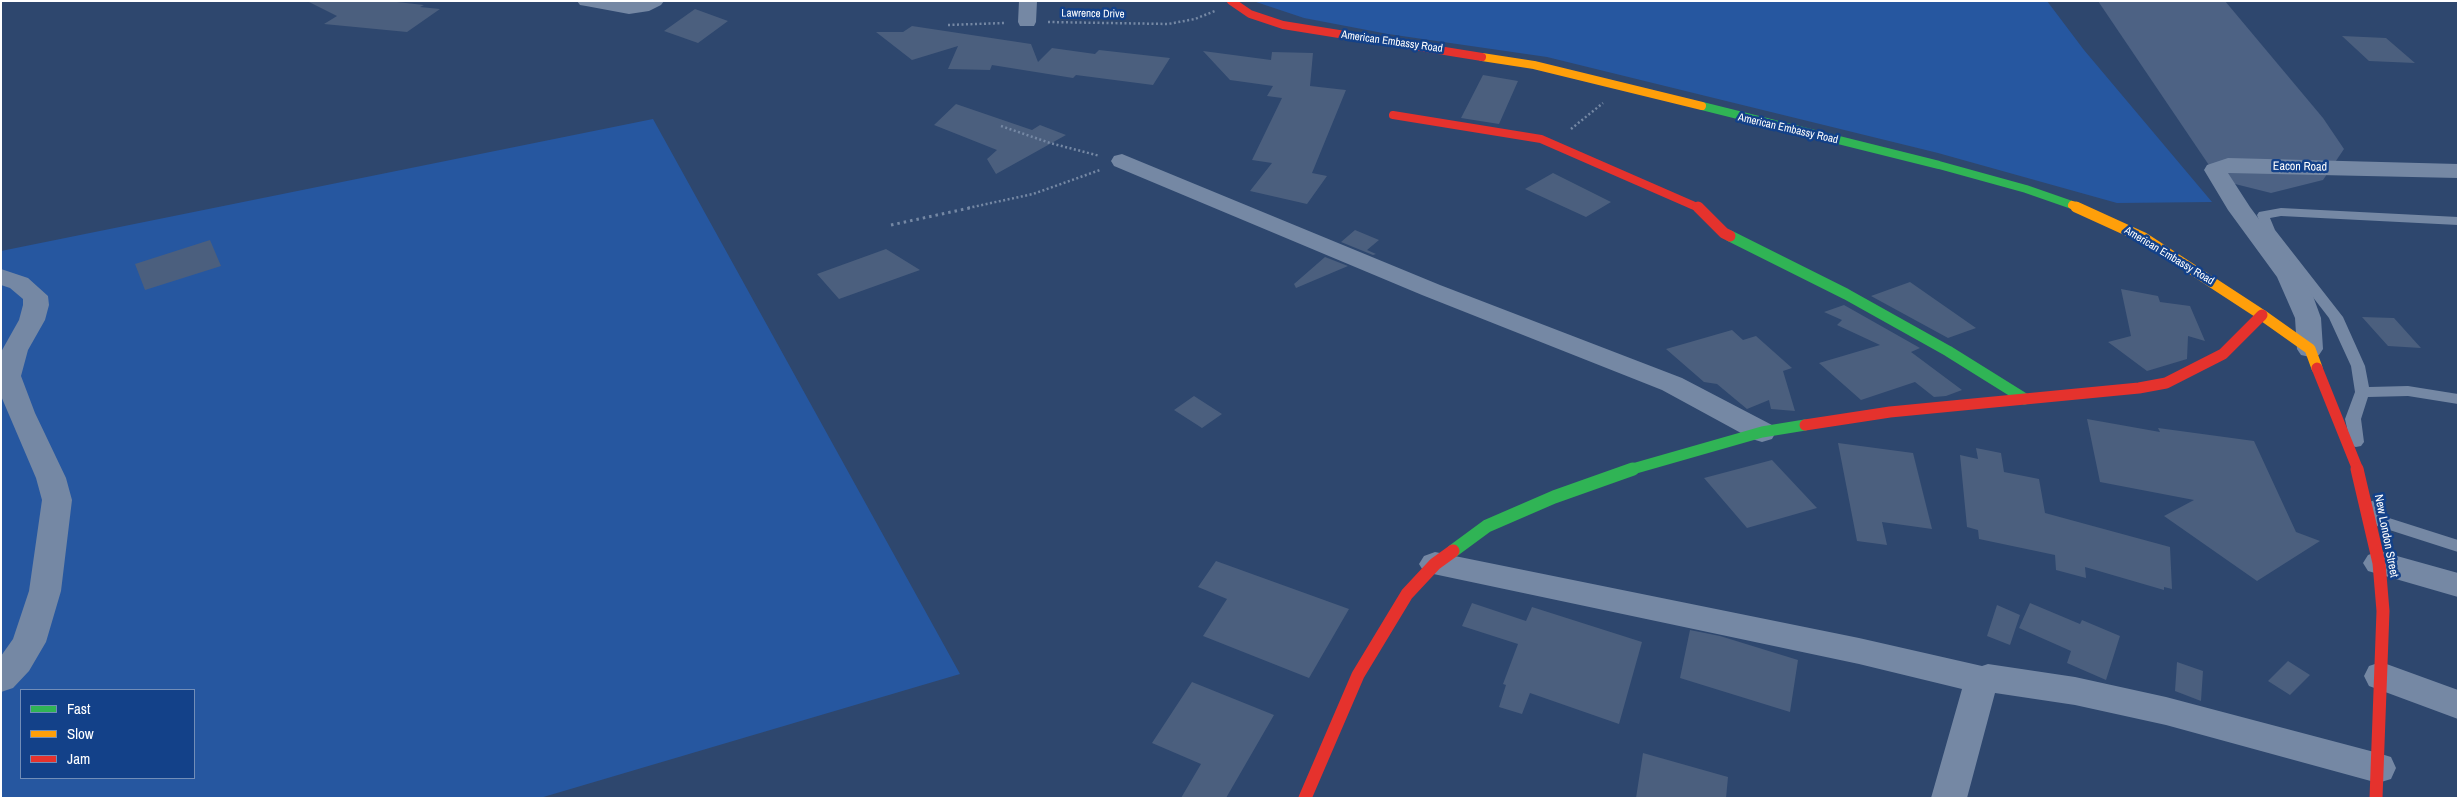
<!DOCTYPE html>
<style>
body{margin:0}
#map{position:relative;width:2459px;height:799px;overflow:hidden;background:#2e476e;font-family:"Archivo Narrow",sans-serif}
canvas{display:block}
.frame{position:absolute;inset:0;border:2px solid #fff;pointer-events:none}
.legend{position:absolute;left:20px;top:689px;width:175px;height:90px;box-sizing:border-box;background:#134189;border:1px solid #718db8;margin:0;padding:6px 9px;list-style:none;font-size:15px;color:#fff}
.legend li{display:flex;align-items:center;gap:10px;height:25px}
.legend b{width:25px;border:1px solid #718db8}
</style>
<div id="map">
<canvas width="2459" height="799"></canvas>
<div class="frame"></div>
<ul class="legend">
<li><b style="height:6px;background:#30b455"></b>Fast</li>
<li><b style="height:6px;background:#ff9f0a"></b>Slow</li>
<li><b style="height:6px;background:#e5322d"></b>Jam</li>
</ul>
</div>
<script>
const ctx = document.querySelector('canvas').getContext('2d');
ctx.lineJoin = 'round';
function fill(path, color) { ctx.fillStyle = color; ctx.fill(path, 'evenodd'); }
const poly = rows => new Path2D(rows.map(r => 'M' + r).join(''));
function stroke(path, color, width, dash) { ctx.strokeStyle = color; ctx.lineWidth = width; ctx.lineCap = dash ? 'butt' : 'round'; ctx.setLineDash(dash || []); ctx.stroke(path); }
function drawText(font, color, halo, rows, align = 'center') {
  ctx.font = font + ' "Archivo Narrow",sans-serif'; ctx.lineWidth = 5; ctx.setLineDash([]); ctx.textBaseline = 'middle'; ctx.strokeStyle = halo; ctx.fillStyle = color; for (const [text, x, y, turn = 0] of rows) {
    ctx.save(); ctx.translate(x, y); ctx.rotate((+turn || 0) * Math.PI / 180); ctx.textAlign = isNaN(turn) ? turn : align; if (halo) ctx.strokeText(text, 0, 0); ctx.fillText(text, 0, 0); ctx.restore();
  }
}
fill(poly([
 [1253,1,2047,1,2084,50,2212,202,2117,203,1938,153,1547,57,1388,34,1304,18],
 [653,119,960,674,540,798,1,798,1,251],
 [21,690,194,690,194,778,21,778]
]), '#2657a0');
fill(poly([
 [2098,1,2225,1,2323,118,2344,149,2323,180,2271,193,2219,180,2098,1]
]), '#4d6284');
fill(poly([
 [307,1,388,1,424,5,420,7,440,9,407,32,324,24,337,16],
 [695,9,728,21,698,43,664,31],
 [912,26,1031,44,1038,62,1052,48,1095,54,1099,50,1170,58,1153,85,1076,75,1073,78,992,65,990,70,948,69,958,46,912,60,876,32,903,32],
 [2342,36,2386,38,2415,63,2369,61],
 [1203,51,1271,60,1272,52,1313,53,1310,86,1346,90,1312,173,1327,176,1307,204,1250,191,1272,163,1252,160,1282,98,1267,96,1273,86,1230,80],
 [1483,75,1518,81,1499,124,1461,118],
 [956,104,1032,130,1040,125,1066,135,996,174,987,159,997,150,934,125],
 [1553,173,1611,202,1586,217,1525,189],
 [1355,230,1379,240,1367,250,1376,254,1373,255,1341,242],
 [210,240,221,266,145,290,135,264],
 [886,249,920,270,839,299,817,274],
 [1325,257,1348,266,1296,288,1294,284],
 [1910,282,1976,328,1948,338,1871,296],
 [2121,289,2158,296,2160,302,2190,306,2205,341,2188,336,2187,359,2147,371,2108,342,2131,336],
 [1844,305,1920,348,1911,352,1962,390,1946,396,1934,397,1915,382,1861,400,1819,363,1880,345,1837,325,1842,320,1824,312],
 [2362,317,2394,318,2421,348,2388,346],
 [1732,330,1743,340,1756,336,1792,368,1783,371,1795,411,1771,409,1769,400,1747,409,1717,384,1704,382,1666,349],
 [1194,396,1222,414,1202,428,1174,410],
 [2087,419,2160,432,2158,428,2254,441,2296,532,2320,541,2257,581,2164,516,2194,500,2100,482],
 [1838,443,1913,453,1932,529,1882,522,1887,545,1857,541],
 [1976,448,2001,453,2004,472,2039,479,2045,513,2170,547,2172,589,2164,587,2164,590,2085,567,2086,578,2056,570,2055,555,1979,539,1978,530,1967,527,1960,455,1978,459],
 [1772,460,1817,508,1747,528,1704,478],
 [1216,561,1349,609,1309,678,1203,636,1227,599,1198,587],
 [1472,603,1526,621,1532,607,1642,642,1619,724,1530,693,1522,714,1499,707,1506,685,1503,684,1518,644,1462,626],
 [2030,603,2080,624,2082,620,2120,636,2106,680,2067,663,2071,651,2019,628],
 [1997,605,2020,615,2010,645,1987,636],
 [1690,630,1720,636,1798,660,1790,712,1680,678],
 [2288,661,2310,675,2290,695,2268,681],
 [2177,662,2203,671,2201,701,2175,691],
 [1192,682,1274,715,1226,798,1181,798,1201,764,1152,743],
 [1643,753,1728,777,1726,798,1636,798]
]), '#4b5f7e');
stroke(poly([
 [1048,22,1168,24,1195,19,1215,11],
 [948,25,1004,23],
 [1001,126,1050,143,1100,156],
 [1571,129,1603,103],
 [968,208,1033,194,1100,170]
]), '#7588a4', 2.5, [2, 2.5]);
stroke(poly([
 [891,225,974,207]
]), '#7588a4', 3, [2.5, 4]);
fill(poly([
 [2281,208,2458,217,2458,225,2281,216,2270,218,2275,230,2343,317,2365,366,2369,387,2408,386,2458,394,2458,404,2408,396,2368,397,2361,419,2364,442,2361,446,2356,447,2351,446,2345,419,2355,392,2351,366,2329,318,2264,234,2257,215,2259,212,2281,208],
 [2375,500,2381,502,2389,518,2458,540,2458,552,2377,526,2367,506,2369,502,2375,500]
]), '#7588a4');
fill(poly([
 [577,1,629,2,664,1,661,5,649,11,629,14,586,6,580,5,577,1],
 [1019,1,1037,1,1036,22,1034,26,1020,26,1018,22,1019,1],
 [1122,154,1440,285,1682,378,1772,425,1776,432,1772,439,1762,442,1752,439,1662,390,1422,295,1114,166,1111,161,1114,156,1122,154],
 [2228,158,2458,164,2458,178,2228,173,2250,207,2301,276,2313,296,2321,318,2323,349,2319,355,2310,357,2301,355,2297,349,2295,318,2277,277,2228,210,2204,170,2207,165,2228,158],
 [1,269,28,278,48,296,49,305,45,320,28,350,21,376,35,413,66,478,72,500,61,591,46,642,29,671,13,688,1,692,1,656,13,639,29,591,42,500,36,478,1,396,1,352,19,320,23,305,23,299,10,288,1,285,1,269],
 [2379,551,2458,573,2458,597,2368,571,2363,563,2368,555,2379,551],
 [1435,552,1859,638,1982,666,1988,664,2075,677,2166,697,2378,753,2391,757,2396,768,2391,779,2378,783,2166,725,2075,705,1995,693,1967,798,1931,798,1962,689,1859,664,1424,572,1419,564,1424,556,1435,552],
 [2381,662,2458,690,2458,719,2369,686,2364,676,2369,666,2381,662]
]), '#7588a4');
stroke(poly([
 [1702,106,1939,165,2026,189,2072,205]
]), '#30b455', 8);
stroke(poly([
 [1730,236,1846,294,1948,351,2025,399],
 [1629,470,1762,432,1805,425]
]), '#30b455', 11);
stroke(poly([
 [1453,551,1487,526,1554,497,1633,469]
]), '#30b455', 13);
stroke(poly([
 [1482,57,1534,65,1702,106],
 [2072,205,2079,208]
]), '#ff9f0a', 8);
stroke(poly([
 [2076,207,2144,238,2262,315,2310,349,2317,368]
]), '#ff9f0a', 11);
stroke(poly([
 [1231,1,1250,14,1283,25,1482,57],
 [1393,115,1541,139,1699,208]
]), '#e5322d', 8);
stroke(poly([
 [1698,207,1724,233,1730,236],
 [2317,368,2358,470],
 [1805,425,1890,412,2139,388,2166,383,2223,354,2262,315]
]), '#e5322d', 11);
stroke(poly([
 [2357,469,2379,563,2383,611,2376,798],
 [1305,798,1358,675,1407,594,1435,564,1453,551]
]), '#e5322d', 13);
drawText('11px', '#fff', '#134189', [
 ["Lawrence Drive",1093,14,1],
 ["American Embassy Road",1392,42,8],
 ["American Embassy Road",1788,129,13],
 ["American Embassy Road",2169,256,31]
]);
drawText('12px', '#fff', '#134189', [
 ["Eacon Road",2300,167,1],
 ["New London Street",2386,536,79]
]);
</script>
